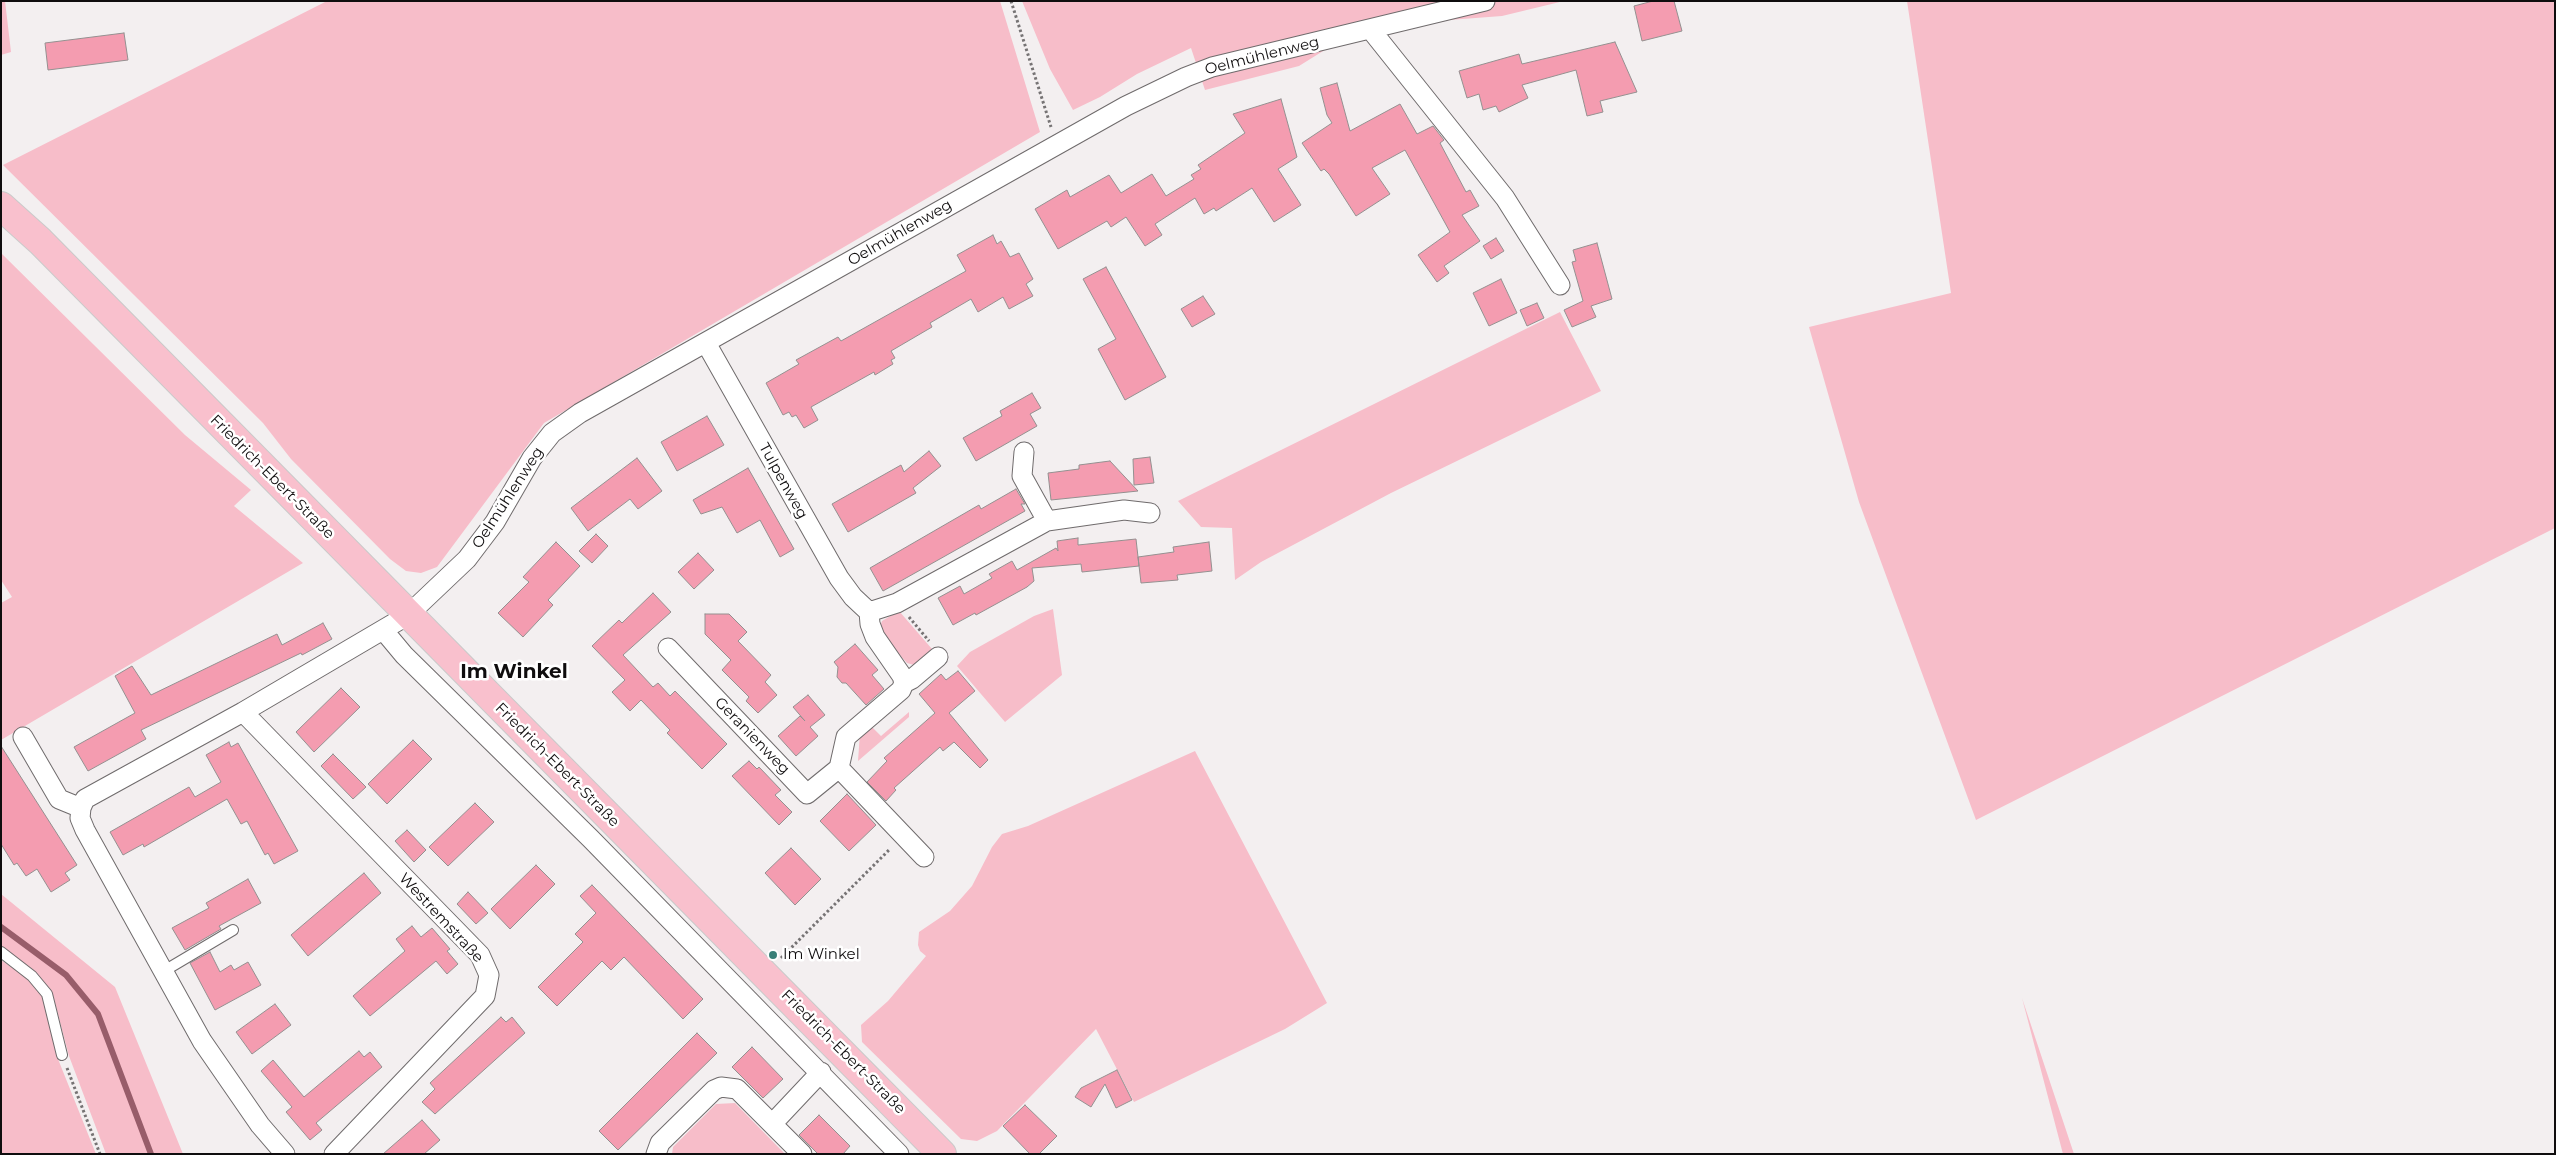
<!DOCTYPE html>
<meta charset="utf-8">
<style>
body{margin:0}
#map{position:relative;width:2556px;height:1155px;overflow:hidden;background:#f3eff0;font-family:Montserrat,sans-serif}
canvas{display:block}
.frame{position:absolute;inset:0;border:2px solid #0f0d0e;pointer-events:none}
</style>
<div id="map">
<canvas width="2556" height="1155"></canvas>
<div class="frame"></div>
</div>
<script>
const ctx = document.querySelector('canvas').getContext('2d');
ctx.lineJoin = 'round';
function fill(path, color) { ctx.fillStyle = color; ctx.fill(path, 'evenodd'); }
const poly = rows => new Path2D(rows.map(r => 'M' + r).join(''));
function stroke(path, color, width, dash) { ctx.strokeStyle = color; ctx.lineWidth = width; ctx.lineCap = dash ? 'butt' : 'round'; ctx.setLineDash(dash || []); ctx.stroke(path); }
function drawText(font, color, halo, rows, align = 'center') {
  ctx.font = font + ' Montserrat,sans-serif'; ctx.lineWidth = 5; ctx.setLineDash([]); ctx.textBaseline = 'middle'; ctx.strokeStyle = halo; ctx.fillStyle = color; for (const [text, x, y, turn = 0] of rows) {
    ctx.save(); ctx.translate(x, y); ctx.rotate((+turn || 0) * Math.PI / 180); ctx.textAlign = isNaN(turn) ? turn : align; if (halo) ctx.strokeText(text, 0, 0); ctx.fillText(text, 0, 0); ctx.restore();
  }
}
fill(poly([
 [1,1,5,1,11,52,1,55],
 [327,1,1000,1,1040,132,544,423,437,567,421,573,406,571,390,559,291,459,263,423,3,165],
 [1022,1,1564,1,1502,16,1449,20,1336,43,1299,66,1205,90,1191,48,1137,74,1100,97,1073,110,1050,69],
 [1907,1,2555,1,2555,528,1976,820,1859,502,1809,327,1951,293],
 [1,253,185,435,251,490,234,506,303,563,1,740,1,603,12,597,1,580],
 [1560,312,1601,391,1391,493,1261,562,1235,580,1232,528,1201,527,1178,501],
 [1053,609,1062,675,1005,722,957,666,970,652,1034,616],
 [899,611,932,649,914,665,907,663,881,634,880,627,882,621],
 [909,712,909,717,858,761,860,733,870,725,881,736],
 [1195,751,1327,1003,1285,1029,1134,1102,1096,1029,997,1131,977,1141,961,1139,862,1042,861,1025,888,1001,926,956,920,951,918,945,919,932,950,911,972,886,992,847,1002,834,1028,826],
 [1,894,115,987,183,1154,106,1154,69,1056,52,992,35,973,1,947],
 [1,960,29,979,44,996,56,1054,96,1154,1,1154],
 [2022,998,2074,1154,2063,1154],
 [735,1103,785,1154,672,1154,673,1147,716,1104]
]), '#f7bdc9');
stroke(poly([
 [1,927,66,975,98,1014,151,1154]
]), '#985d6a', 6);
const building = poly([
 [1653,1,1674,1,1682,31,1642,41,1634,6,1653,1],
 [124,33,128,60,48,70,45,43,124,33],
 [1615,42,1637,92,1600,101,1603,112,1587,116,1576,70,1522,85,1528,98,1499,112,1496,106,1483,110,1479,94,1467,98,1459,71,1519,54,1522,64,1615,42],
 [1337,83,1350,131,1400,104,1417,134,1433,126,1444,140,1440,143,1466,192,1470,190,1479,206,1462,215,1480,241,1444,266,1449,273,1437,282,1418,255,1450,232,1405,150,1372,168,1390,194,1356,216,1329,174,1324,169,1321,171,1302,143,1332,123,1327,115,1320,88,1337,83],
 [1281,99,1297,157,1278,169,1301,205,1274,222,1252,188,1216,211,1214,208,1204,214,1195,198,1155,224,1162,235,1145,246,1126,217,1111,227,1107,221,1058,249,1035,209,1067,190,1070,197,1109,175,1121,193,1152,174,1166,196,1194,179,1191,175,1201,169,1198,165,1245,133,1233,114,1281,99],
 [993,235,997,244,1001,241,1010,257,1019,253,1033,279,1026,284,1033,296,1009,309,1003,297,978,312,971,299,930,323,932,327,891,351,895,358,891,360,893,364,875,375,874,372,811,407,818,420,804,428,796,415,792,417,789,412,783,415,766,383,799,364,796,360,838,337,841,341,966,271,957,255,993,235],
 [1496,238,1504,251,1491,259,1483,246,1496,238],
 [1597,243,1612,299,1591,306,1596,317,1572,327,1564,310,1583,301,1572,262,1576,261,1573,250,1597,243],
 [1106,267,1166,377,1125,400,1098,349,1116,339,1083,279,1106,267],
 [1501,279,1517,313,1489,326,1473,293,1501,279],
 [1203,296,1215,314,1192,327,1181,309,1203,296],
 [1537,303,1544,318,1527,326,1520,310,1537,303],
 [1032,393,1041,408,1030,414,1037,426,976,461,963,438,1002,416,1000,411,1032,393],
 [707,416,724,445,677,471,661,442,707,416],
 [929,451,941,466,913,488,916,493,848,532,832,504,901,465,904,472,929,451],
 [1150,457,1154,483,1134,485,1133,459,1150,457],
 [637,458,662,491,638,509,630,499,588,531,571,508,637,458],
 [1110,461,1138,491,1051,500,1048,473,1079,469,1079,465,1110,461],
 [748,468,794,549,780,557,760,520,737,533,722,507,701,514,693,500,748,468],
 [1016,489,1025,504,1021,504,1025,511,883,591,870,568,979,505,981,509,1016,489],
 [596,534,608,546,592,563,579,551,596,534],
 [1078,538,1078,545,1136,539,1139,566,1082,572,1081,564,1032,568,1034,581,1027,587,976,615,975,613,953,625,938,598,960,586,964,594,992,578,989,574,1012,561,1017,570,1056,548,1058,551,1057,541,1078,538],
 [556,542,580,566,548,600,553,605,523,637,498,613,529,582,523,577,556,542],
 [1209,542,1212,571,1177,575,1178,580,1141,583,1138,557,1174,552,1173,547,1209,542],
 [698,553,714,570,694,589,678,572,698,553],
 [653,593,671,612,623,655,653,687,658,683,670,696,675,691,727,744,702,769,667,733,670,730,641,700,630,711,612,692,625,680,592,646,619,620,622,623,653,593],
 [705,614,729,614,747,632,738,641,771,675,765,682,777,695,758,713,746,701,749,697,722,670,731,660,705,634,705,614],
 [323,623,332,639,302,655,301,653,141,730,146,739,88,771,74,747,135,713,115,676,132,666,151,695,277,634,282,645,323,623],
 [855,644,878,670,872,675,884,689,866,705,846,683,842,683,837,677,838,667,834,662,855,644],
 [958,671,975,691,949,713,988,760,980,768,954,742,943,751,940,747,894,788,896,790,886,801,867,782,887,761,884,758,935,713,919,694,941,674,946,680,958,671],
 [341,688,360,707,314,752,296,732,341,688],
 [808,695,825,715,810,727,818,736,796,756,778,736,800,716,805,721,793,707,808,695],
 [413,740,432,759,387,804,368,784,413,740],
 [229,742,231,747,238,743,298,851,274,864,268,853,265,855,247,821,241,824,227,799,144,847,143,844,123,855,110,832,189,787,195,797,221,782,206,755,229,742],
 [1,746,77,865,65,873,70,880,51,892,37,869,26,876,17,863,14,865,1,844,1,746],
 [333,754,366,787,353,799,321,766,333,754],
 [749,761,757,769,759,767,781,790,775,795,792,812,779,825,732,776,749,761],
 [847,794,876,825,849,851,820,821,847,794],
 [475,803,494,822,448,866,429,847,475,803],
 [407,830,426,850,414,862,395,841,407,830],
 [791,848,821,879,795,905,765,873,791,848],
 [536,865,555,884,510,929,491,909,536,865],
 [364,873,381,893,308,956,291,935,364,873],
 [248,879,261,903,219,926,221,929,185,950,172,928,209,908,206,903,248,879],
 [592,885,703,999,683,1019,624,957,611,970,602,961,557,1006,538,987,583,942,575,934,596,913,580,896,592,885],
 [468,892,488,913,476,924,457,904,468,892],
 [412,926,421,937,432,928,450,949,447,951,458,964,447,974,436,961,370,1016,353,996,405,951,396,939,412,926],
 [210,952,220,972,231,965,234,970,248,962,261,985,215,1010,190,963,210,952],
 [275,1004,291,1025,252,1054,236,1032,275,1004],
 [501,1017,506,1022,512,1017,525,1033,435,1114,422,1102,435,1089,430,1083,501,1017],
 [697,1033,717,1053,618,1150,599,1131,697,1033],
 [752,1047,783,1079,763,1098,732,1067,752,1047],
 [359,1051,364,1057,370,1052,382,1067,316,1123,322,1130,310,1140,286,1112,292,1107,261,1071,273,1060,304,1097,359,1051],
 [1117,1070,1132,1100,1116,1108,1105,1084,1091,1107,1075,1097,1081,1088,1117,1070],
 [1025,1105,1057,1136,1039,1154,1030,1154,1003,1126,1025,1105],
 [819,1115,850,1146,843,1154,818,1154,799,1135,819,1115],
 [422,1120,440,1140,424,1154,383,1154,422,1120]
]);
fill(building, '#f49cb0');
stroke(building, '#949090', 1);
const service = poly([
 [1,952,32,976,47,994,62,1055],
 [164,971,233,930]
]);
const minor = poly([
 [1371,30,1505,198,1560,285],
 [1024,452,1022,476,1047,521],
 [869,612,897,603,1047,521,1124,510,1150,513],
 [384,631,404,655,591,839,899,1154],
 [668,648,807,794,839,768,846,737,901,690,904,683,902,676,875,637,870,624,869,612,853,597,839,578,706,343],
 [904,683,912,679,938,657],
 [243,712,480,955,489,975,485,996,334,1154],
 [23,737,59,799,81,808],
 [839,768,924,857],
 [773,1123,821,1072],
 [285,1154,260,1125,202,1041,85,830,80,818,81,808,85,799,243,712,408,615,467,559,495,522,532,458,552,433,580,413,1126,106,1186,77,1212,67,1485,1],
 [656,1154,660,1143,714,1090,721,1087,737,1089,802,1154]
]);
const primary = poly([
 [1,206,40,241,942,1154]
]);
stroke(service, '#6f6b6c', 12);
stroke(minor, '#6f6b6c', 21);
stroke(primary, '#cacaca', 30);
stroke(poly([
 [1011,1,1051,127],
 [909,617,929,641],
 [781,958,890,849],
 [67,1068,100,1154]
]), '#767374', 3, [2.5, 2.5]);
stroke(service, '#fff', 10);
stroke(minor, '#fff', 19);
stroke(primary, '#f9c0cd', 28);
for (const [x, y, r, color] of [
 [773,955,5,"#397f77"]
]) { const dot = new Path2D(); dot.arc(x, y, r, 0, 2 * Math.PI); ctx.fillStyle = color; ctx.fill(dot); stroke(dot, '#fff', 2); }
drawText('15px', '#0f0d0e', '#fff', [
 ["Oelmühlenweg",1262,56,-14],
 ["Oelmühlenweg",900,233,-30],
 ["Friedrich-Ebert-Straße",272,477,45],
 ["Tulpenweg",783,481,61],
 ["Oelmühlenweg",508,498,-57],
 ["Geranienweg",752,736,46],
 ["Friedrich-Ebert-Straße",557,765,45],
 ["Westremstraße",441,918,47],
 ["Friedrich-Ebert-Straße",843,1052,45]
]);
drawText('15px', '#0f0d0e', '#fff', [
 ["Im Winkel",783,955]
], 'left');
drawText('bold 20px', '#0f0d0e', '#fff', [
 ["Im Winkel",514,672]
]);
</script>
